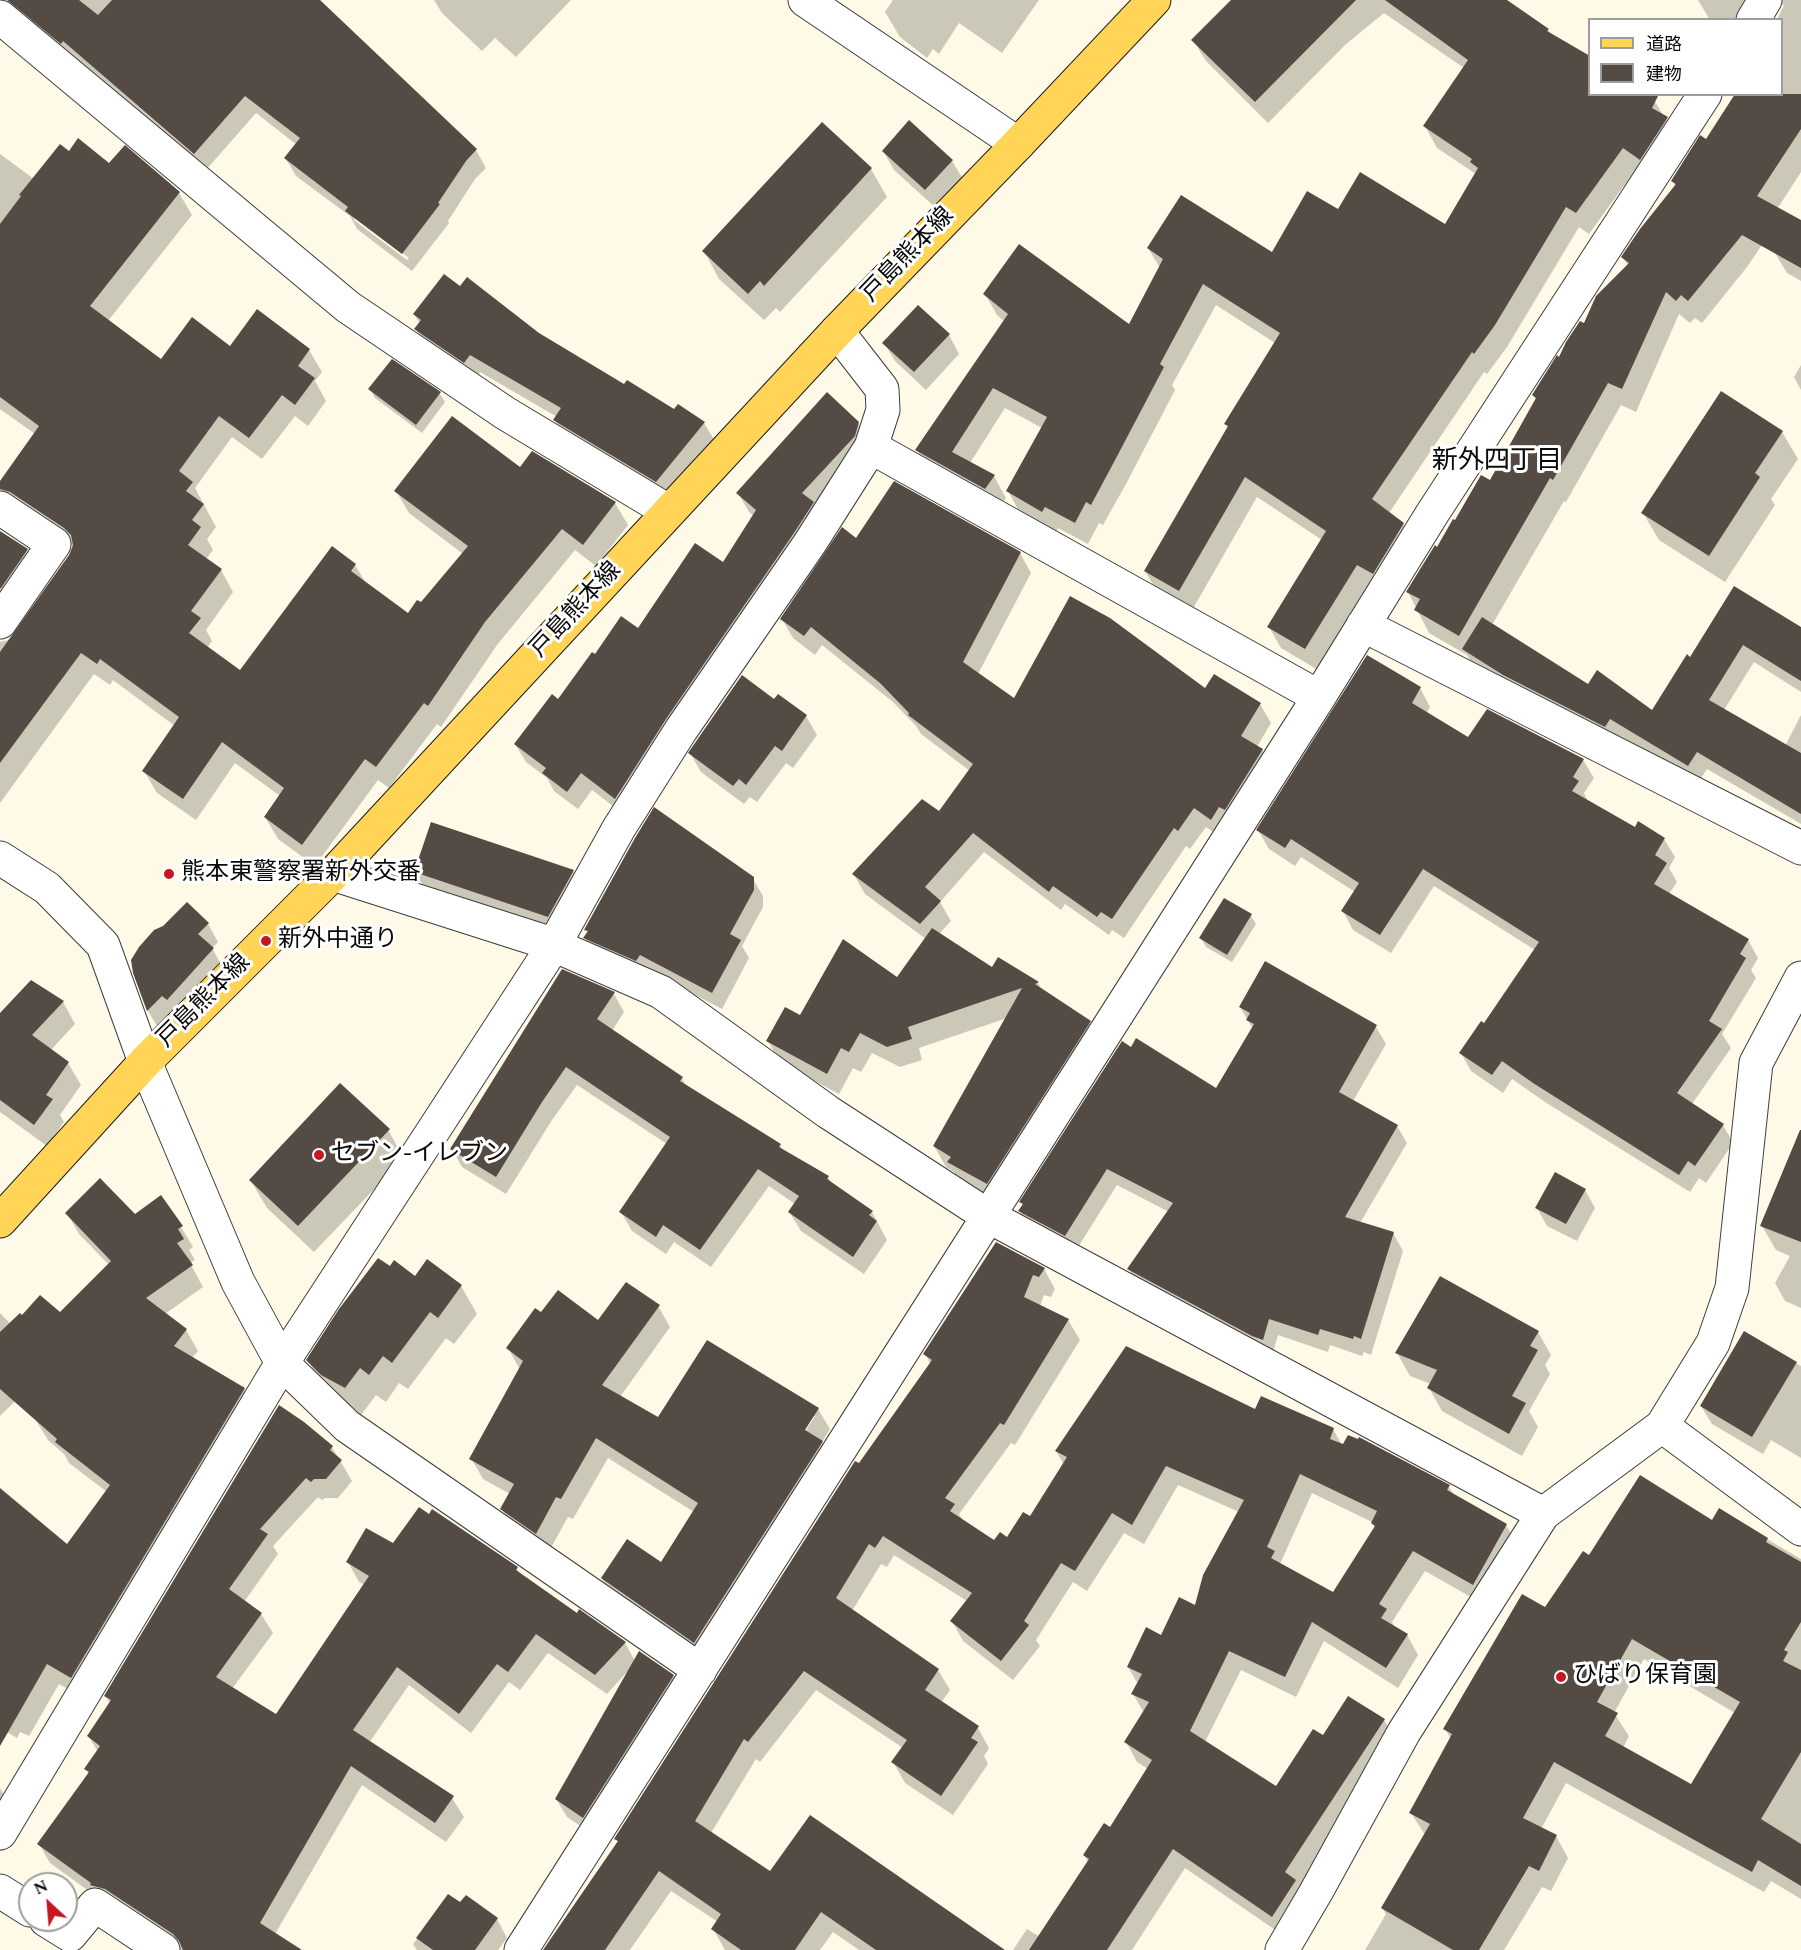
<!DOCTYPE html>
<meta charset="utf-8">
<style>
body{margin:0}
#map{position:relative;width:1801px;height:1950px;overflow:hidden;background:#fffae7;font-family:Spectral,"Noto Sans JP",serif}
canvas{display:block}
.legend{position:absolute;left:1588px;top:18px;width:195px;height:78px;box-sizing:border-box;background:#fff;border:2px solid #9d9d9d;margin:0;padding:8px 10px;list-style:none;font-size:18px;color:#0a0a0a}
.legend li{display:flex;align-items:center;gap:12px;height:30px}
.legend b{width:30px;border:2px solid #9d9d9d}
.north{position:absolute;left:18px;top:1872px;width:60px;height:60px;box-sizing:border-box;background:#fff;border:2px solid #9d9d9d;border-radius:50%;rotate:334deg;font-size:16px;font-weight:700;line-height:24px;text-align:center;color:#0a0a0a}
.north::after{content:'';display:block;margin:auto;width:21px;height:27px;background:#c61620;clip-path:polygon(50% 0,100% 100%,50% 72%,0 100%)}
</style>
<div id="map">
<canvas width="1801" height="1950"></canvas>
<ul class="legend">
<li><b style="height:8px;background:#ffd457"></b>道路</li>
<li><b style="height:16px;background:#544b45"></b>建物</li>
</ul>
<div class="north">N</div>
</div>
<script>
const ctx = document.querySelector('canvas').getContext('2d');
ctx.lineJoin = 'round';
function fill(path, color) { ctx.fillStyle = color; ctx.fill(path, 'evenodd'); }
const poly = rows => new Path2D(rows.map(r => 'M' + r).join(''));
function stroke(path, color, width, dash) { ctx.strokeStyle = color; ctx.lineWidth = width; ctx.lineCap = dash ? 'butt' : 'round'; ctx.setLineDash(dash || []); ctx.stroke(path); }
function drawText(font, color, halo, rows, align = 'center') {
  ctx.font = font + ' Spectral,"Noto Sans JP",serif'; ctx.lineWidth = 6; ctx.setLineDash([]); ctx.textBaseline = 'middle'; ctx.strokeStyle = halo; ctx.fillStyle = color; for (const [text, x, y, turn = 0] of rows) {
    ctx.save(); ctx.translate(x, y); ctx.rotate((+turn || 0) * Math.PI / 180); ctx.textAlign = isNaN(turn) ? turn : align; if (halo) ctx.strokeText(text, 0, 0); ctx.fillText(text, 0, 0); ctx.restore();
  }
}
fill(poly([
 [21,0,319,0,476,150,486,168,475,179,448,221,449,223,412,271,357,229,350,216,296,176,286,159,297,145,256,113,205,171,37,31],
 [354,216,409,258,407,260,354,220],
 [434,0,571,0,516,57,495,38,482,51,442,13],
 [893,0,1039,0,1002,53,959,23,939,54,933,49,927,58,900,37,885,12],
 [1233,0,1505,0,1548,30,1590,94,1650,94,1679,140,1652,180,1636,169,1589,234,1579,227,1507,347,1487,374,1484,372,1389,513,1403,524,1416,545,1318,670,1281,648,1269,627,1322,540,1257,497,1191,612,1158,593,1145,571,1228,428,1226,424,1275,343,1216,305,1172,385,1175,390,1126,484,1103,525,1099,523,1088,544,1058,528,1055,533,1020,513,1008,491,1042,428,1005,408,970,463,994,476,1006,498,998,510,929,472,917,450,1004,321,997,315,985,294,1129,326,1160,268,1148,248,1272,255,1339,211,1445,226,1476,174,1437,148,1425,126,1464,68,1384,13,1345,45,1268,123,1206,61,1193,40],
 [1698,0,1801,0,1801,172,1772,217,1776,224,1747,267,1702,323,1695,318,1690,323,1679,314,1636,412,1621,405,1566,502,1564,501,1492,625,1588,686,1653,712,1691,659,1801,627,1801,692,1754,662,1724,710,1785,746,1801,715,1801,824,1707,769,1698,783,1620,736,1615,744,1474,667,1467,655,1429,633,1408,592,1456,522,1490,482,1536,400,1534,395,1628,266,1623,257,1676,187,1672,181,1707,141,1782,94,1782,20,1777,20,1784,5,1779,4,1759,20,1710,20],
 [822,124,871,169,887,197,780,312,776,308,764,320,719,279,704,251],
 [883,151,952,161,963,179,936,208,894,170],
 [69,153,110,165,179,193,192,215,108,321,161,361,230,348,309,350,322,372,315,381,326,401,308,426,295,416,262,459,232,437,195,488,216,527,207,539,213,550,206,559,221,570,233,592,206,630,212,641,207,648,240,672,355,565,367,585,408,615,421,604,463,554,409,513,396,491,521,469,615,503,628,525,596,566,575,550,497,645,441,727,437,724,389,788,378,780,315,866,278,839,265,817,280,796,235,763,196,820,157,793,144,771,175,726,113,680,110,685,94,674,0,803,0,642,9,640,71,555,74,547,0,500,0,484,35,434,0,409,0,154,34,179],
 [1801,224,1801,281,1787,273,1775,253],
 [918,307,949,335,959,354,926,390,895,361,884,343],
 [414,314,538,334,625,386,675,411,704,423,715,441,667,499,565,438,555,420,557,417,480,372,475,380,427,347,416,329,420,324],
 [392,361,440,394,445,402,422,433,375,398,370,389],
 [1801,365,1801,390,1794,377],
 [858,423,869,442,626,816,592,790,578,809,554,791,547,778,526,762,515,744,558,701,595,656,638,630,723,564,754,516,749,512,738,493],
 [1782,432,1798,459,1771,499,1775,505,1725,582,1659,540,1643,513],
 [0,532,27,550,39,572,0,629],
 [856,541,1020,553,1031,573,978,674,1014,700,1206,690,1260,704,1271,723,1257,747,1262,750,1274,770,1222,838,1206,827,1190,849,1186,846,1124,938,1112,930,1109,935,1065,904,1061,910,984,852,940,902,951,921,939,934,992,969,999,959,1038,983,1042,990,1089,1022,1102,1043,999,1204,961,1183,954,1172,946,1167,934,1146,1007,1018,919,1048,922,1060,900,1067,872,1053,861,1072,853,1068,839,1094,780,1062,768,1041,800,1017,897,979,926,939,865,894,854,875,939,813,970,771,921,734,916,726,893,702,822,645,815,655,793,638,782,619],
 [1420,688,1430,707,1426,714,1468,740,1583,760,1594,778,1584,793,1588,802,1635,829,1664,839,1675,857,1669,868,1677,882,1669,894,1748,940,1758,958,1751,970,1756,978,1722,1034,1731,1048,1692,1104,1723,1125,1733,1143,1706,1183,1699,1178,1690,1192,1545,1102,1512,1079,1503,1093,1471,1071,1461,1053,1485,1025,1535,950,1434,886,1391,953,1353,930,1343,911,1355,892,1301,857,1295,866,1269,849,1258,830],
 [779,696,806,716,817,735,793,768,786,763,757,802,750,797,744,804,701,772,690,753,775,701],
 [573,871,584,890,558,935,426,890,415,872],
 [753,879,763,896,763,907,742,946,749,958,722,1009,650,971,595,955,585,938,588,934,586,930],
 [1251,916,1256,924,1232,962,1206,947,1201,938],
 [208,924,218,942,212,948,223,968,158,1028,148,1011,135,973],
 [1265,963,1376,1027,1386,1044,1353,1101,1397,1126,1407,1143,1360,1223,1393,1233,1403,1251,1371,1355,1364,1352,1362,1356,1330,1345,1328,1352,1278,1335,1272,1356,1139,1287,1129,1269,1169,1212,1117,1185,1075,1252,1030,1228,1020,1211,1023,1206,1021,1202,1217,1090,1253,1029,1240,1007],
 [614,994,624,1012,612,1031,682,1078,686,1086,780,1145,783,1151,828,1177,833,1185,872,1212,887,1240,864,1274,801,1231,790,1213,795,1204,769,1186,711,1267,674,1242,666,1254,632,1231,621,1212,667,1144,577,1085,552,1120,506,1194,462,1167,452,1149],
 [63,1002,75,1024,50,1051,68,1063,81,1085,60,1115,64,1122,47,1146,0,1112,0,1014],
 [388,1130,404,1158,314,1252,267,1208,251,1181],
 [1801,1132,1801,1308,1785,1301,1775,1283,1790,1256,1776,1250,1762,1226],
 [1585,1190,1595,1208,1577,1241,1547,1226,1537,1208],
 [67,1213,134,1216,181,1227,193,1247,189,1250,195,1260,190,1263,203,1287,165,1314,186,1330,198,1351,192,1358,244,1389,256,1410,84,1698,59,1684,29,1736,20,1732,17,1738,0,1728,0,1490,67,1546,107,1492,69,1463,64,1454,48,1440,35,1419,109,1265,79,1234],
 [997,1244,1044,1269,1055,1289,1051,1297,1044,1295,1040,1306,1068,1320,1080,1340,1015,1445,1011,1443,959,1514,964,1522,995,1542,1007,1539,1031,1518,1064,1465,1056,1451,1256,1411,1333,1429,1343,1447,1448,1486,1454,1495,1506,1525,1518,1546,1485,1605,1425,1571,1392,1622,1396,1629,1407,1635,1418,1655,1398,1688,1324,1641,1296,1697,1241,1670,1205,1742,1277,1788,1323,1737,1384,1720,1396,1740,1284,1936,1185,1868,1132,1950,1013,1950,1027,1929,1040,1937,1089,1863,1084,1855,1111,1829,1148,1769,1137,1762,1126,1742,1144,1713,1133,1694,1138,1684,1128,1667,1196,1607,1239,1512,1178,1485,1144,1544,1124,1533,1087,1591,1073,1582,1036,1640,1040,1646,1013,1680,963,1641,952,1621,967,1601,894,1555,887,1567,881,1564,852,1611,938,1670,950,1690,941,1703,978,1728,989,1748,984,1756,988,1764,953,1815,905,1783,893,1762,903,1748,816,1690,760,1762,756,1759,711,1833,771,1874,1002,1950,859,1950,833,1932,820,1950,725,1950,713,1929,718,1922,671,1891,630,1950,557,1950,619,1843,616,1839,859,1465,931,1365,925,1354],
 [1312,1493,1372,1522,1375,1528,1334,1594,1280,1564],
 [390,1269,416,1278,461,1286,477,1314,454,1344,446,1338,408,1389,399,1383,386,1402,376,1395,361,1415,338,1402,324,1388,308,1360],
 [658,1306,670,1327,620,1397,659,1419,818,1409,830,1429,822,1442,834,1463,706,1663,614,1599,602,1579,662,1564,694,1512,608,1458,573,1519,568,1517,548,1553,514,1530,502,1509,510,1494,483,1479,471,1458,520,1370,508,1348,541,1314,599,1322],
 [812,1416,815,1416,802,1437,800,1436],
 [0,1313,30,1344,46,1371,0,1416],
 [1538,1332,1551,1355,1545,1365,1550,1374,1529,1411,1538,1427,1522,1456,1442,1411,1429,1388,1431,1384,1410,1376,1397,1353],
 [1745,1333,1801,1366,1801,1458,1771,1440,1763,1454,1712,1424,1701,1406],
 [304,1423,332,1447,352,1481,338,1498,325,1498,322,1500,318,1497,273,1546,278,1554,244,1602,261,1614,273,1633,232,1689,276,1716,365,1585,359,1582,348,1562,394,1545,516,1568,521,1575,577,1615,625,1643,635,1661,673,1676,683,1694,594,1835,567,1817,556,1799,628,1671,607,1694,548,1653,520,1690,509,1682,471,1733,409,1685,369,1743,452,1798,464,1817,446,1842,362,1785,275,1934,299,1950,180,1950,118,1909,101,1900,50,1863,39,1844,89,1774,86,1769,98,1752,89,1737,110,1704,106,1696],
 [1719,1511,1801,1559,1801,1899,1771,1881,1764,1892,1566,1783,1541,1829,1556,1836,1568,1858,1551,1891,1542,1887,1504,1950,1365,1950,1386,1914,1382,1908,1425,1835,1411,1813,1451,1739,1445,1729,1589,1557,1712,1522],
 [1644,1659,1735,1713,1692,1786,1623,1748,1629,1736,1614,1713],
 [0,1788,16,1816,0,1842],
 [449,1896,461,1904,497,1919,507,1938,498,1950,417,1950,413,1944]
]), '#0003');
fill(poly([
 [7,0,79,0,98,15,112,0,320,0,477,149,466,161,438,203,440,204,402,254,345,211,348,207,284,158,300,138,245,96,194,154,63,41,61,44],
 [1231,0,1356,0,1255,102,1191,40],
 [1385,0,1507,0,1549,29,1547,31,1590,56,1590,94,1659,94,1652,108,1668,117,1640,160,1623,148,1576,213,1566,207,1495,325,1474,354,1472,352,1372,499,1404,523,1373,574,1357,565,1305,649,1267,627,1326,531,1245,477,1179,591,1144,571,1228,426,1224,424,1280,333,1203,284,1160,364,1164,367,1114,462,1091,505,1086,502,1075,523,1045,507,1042,512,1006,491,1047,417,993,388,952,452,995,475,985,489,915,450,1008,314,983,294,1019,244,1129,324,1163,259,1147,248,1181,195,1272,252,1307,191,1338,209,1360,172,1445,224,1478,168,1470,162,1472,159,1423,126,1468,60],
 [1735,94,1801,94,1801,129,1757,196,1801,220,1801,268,1742,235,1688,301,1681,295,1676,301,1666,292,1622,389,1608,383,1553,480,1550,478,1459,636,1414,610,1420,599,1406,592,1435,545,1437,547,1453,519,1455,520,1481,475,1490,480,1536,398,1532,395,1557,355,1559,357,1566,342,1580,321,1584,323,1596,296,1629,263,1621,257,1640,229,1676,184,1671,181,1700,135,1706,139],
 [909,120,953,160,925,190,882,151],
 [822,122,872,168,764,286,760,281,748,294,702,251],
 [78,138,109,163,125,145,180,192,90,306,161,359,192,317,230,346,257,309,310,349,298,366,315,378,295,405,282,395,249,438,219,416,179,471,193,482,186,491,204,504,192,520,201,527,188,545,222,569,191,611,201,618,189,633,240,670,332,546,356,564,351,571,408,613,417,600,421,602,468,546,394,491,452,416,520,467,532,451,616,502,583,545,562,529,485,622,428,706,424,703,376,767,365,759,302,845,264,817,284,788,222,742,183,799,142,771,179,717,100,659,97,664,81,653,0,763,0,652,69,555,73,545,71,535,64,528,10,492,0,489,0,481,39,426,0,397,0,224,21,196,19,195,60,144,69,151],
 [444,274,460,286,467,277,539,333,624,384,627,380,674,409,678,404,705,422,656,482,553,420,561,408,470,355,464,363,414,329,421,320,413,314],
 [918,305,950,334,914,372,882,343],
 [392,359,441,392,416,425,368,389],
 [1721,391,1783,431,1755,473,1760,477,1709,556,1641,513],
 [827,392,859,422,855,436,802,493,814,502,794,533,666,719,615,799,581,773,567,792,542,773,546,768,514,744,552,694,558,699,592,652,595,654,621,616,638,628,695,543,723,562,756,510,736,493],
 [894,481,1021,552,963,662,1014,698,1070,596,1110,618,1205,688,1214,674,1261,703,1241,736,1263,749,1225,810,1219,807,1211,820,1194,808,1178,831,1174,828,1112,919,1101,912,1097,917,1053,886,1049,892,973,833,925,887,941,901,920,924,852,874,922,799,939,811,973,764,908,715,909,713,880,683,811,627,804,636,780,619,842,527,856,538],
 [0,531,28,549,1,588,0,588],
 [1734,586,1801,627,1801,681,1743,645,1709,700,1801,753,1801,814,1697,752,1688,766,1610,719,1605,727,1503,675,1462,649,1482,617,1588,684,1597,670,1652,710,1687,654,1690,657],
 [1367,655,1421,687,1412,703,1468,737,1487,709,1584,759,1573,777,1579,781,1572,791,1635,827,1638,821,1665,838,1655,855,1667,863,1654,884,1749,939,1740,954,1746,958,1709,1021,1722,1029,1677,1093,1724,1124,1695,1166,1688,1161,1679,1175,1533,1083,1502,1061,1492,1075,1459,1053,1481,1021,1484,1023,1539,942,1423,869,1380,935,1341,911,1359,883,1291,839,1285,848,1256,830],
 [742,675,774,699,778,694,807,715,782,751,775,746,746,785,739,779,733,786,688,753],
 [654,807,754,877,754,890,730,934,741,940,712,993,640,955,636,961,583,938,588,931,584,930,635,838],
 [431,822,574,870,548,917,414,872],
 [1224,898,1252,914,1227,955,1199,938],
 [187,902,209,923,198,934,214,948,167,1000,162,996,147,1011,133,973,131,960,139,947,154,930,163,926],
 [932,928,992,967,998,957,1039,982,1035,984,1091,1021,987,1184,947,1162,951,1157,933,1146,1022,988,908,1027,912,1039,887,1047,860,1033,849,1052,841,1048,827,1074,766,1041,785,1007,800,1015,843,939,897,977],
 [1265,961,1377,1025,1339,1092,1398,1125,1345,1217,1394,1232,1361,1339,1354,1336,1353,1339,1320,1329,1318,1335,1269,1319,1263,1340,1252,1336,1127,1269,1173,1203,1107,1169,1065,1236,1018,1211,1023,1204,1019,1202,1122,1041,1131,1047,1136,1038,1216,1088,1254,1024,1246,1020,1250,1013,1239,1007],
 [562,969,615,992,597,1019,683,1077,680,1081,781,1144,779,1147,829,1176,827,1179,873,1211,869,1215,877,1221,853,1257,788,1212,799,1196,758,1169,700,1250,663,1225,656,1237,619,1212,670,1137,566,1067,542,1102,496,1177,450,1149],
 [31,980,64,1001,32,1035,69,1062,46,1095,53,1099,34,1125,0,1100,0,1013],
 [340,1083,390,1129,298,1226,249,1180],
 [1800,1130,1801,1130,1801,1242,1760,1226],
 [1555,1172,1586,1189,1566,1224,1535,1208],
 [100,1178,135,1214,161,1195,183,1226,178,1229,184,1239,177,1243,193,1265,146,1298,187,1329,174,1346,245,1388,71,1678,47,1664,0,1746,0,1488,67,1544,110,1485,55,1442,57,1439,0,1389,0,1332,20,1313,22,1315,40,1295,60,1312,111,1261,65,1213],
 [996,1242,1045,1268,1039,1277,1033,1275,1024,1297,1069,1319,1004,1425,1000,1423,945,1498,955,1504,950,1511,994,1540,1000,1532,1007,1537,1023,1512,1030,1516,1067,1457,1055,1451,1126,1346,1255,1409,1261,1396,1334,1428,1330,1439,1343,1444,1348,1435,1358,1439,1359,1437,1450,1485,1447,1490,1507,1524,1473,1585,1413,1551,1379,1604,1387,1609,1381,1618,1408,1634,1386,1668,1312,1622,1285,1677,1229,1651,1190,1731,1276,1786,1313,1729,1323,1735,1348,1696,1385,1719,1285,1872,1296,1880,1272,1917,1173,1849,1107,1950,1029,1950,1089,1859,1083,1855,1104,1823,1110,1827,1152,1760,1124,1742,1149,1702,1131,1694,1142,1674,1127,1667,1146,1627,1161,1635,1179,1597,1195,1605,1203,1575,1244,1500,1166,1466,1132,1525,1112,1513,1075,1571,1061,1563,1024,1621,1029,1625,1001,1661,950,1621,972,1593,883,1536,875,1548,869,1544,836,1598,939,1669,925,1690,979,1726,971,1738,978,1742,941,1796,891,1762,907,1740,804,1671,748,1742,744,1739,695,1821,770,1871,810,1815,1005,1950,876,1950,821,1912,795,1950,741,1950,711,1929,721,1914,659,1871,605,1950,543,1950,618,1841,614,1839,855,1461,859,1463,932,1360,923,1354],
 [1300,1474,1377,1511,1371,1523,1375,1526,1333,1592,1271,1558,1275,1551,1267,1547],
 [378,1258,390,1266,394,1260,415,1276,427,1259,462,1285,438,1318,430,1312,392,1363,383,1356,369,1375,360,1368,345,1388,321,1375,306,1360,339,1309],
 [1440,1276,1539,1331,1530,1346,1538,1350,1512,1396,1526,1403,1509,1434,1427,1388,1437,1370,1395,1353],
 [626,1282,660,1305,602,1385,658,1417,707,1340,819,1408,805,1430,823,1441,694,1643,601,1578,627,1539,661,1562,698,1503,596,1438,561,1499,556,1497,536,1534,500,1509,514,1484,469,1459,523,1361,506,1348,535,1308,541,1312,558,1290,598,1320],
 [1744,1331,1797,1362,1752,1437,1700,1406],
 [279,1405,304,1422,333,1446,330,1450,342,1460,326,1479,314,1479,311,1482,306,1478,260,1529,268,1534,229,1589,262,1613,216,1677,276,1714,369,1576,346,1562,366,1528,393,1543,419,1507,429,1514,432,1509,518,1567,516,1570,577,1613,579,1609,626,1642,595,1675,536,1634,508,1672,497,1664,459,1714,397,1667,353,1730,454,1796,435,1823,351,1766,260,1923,302,1950,183,1950,179,1941,173,1934,105,1889,90,1885,91,1883,37,1844,89,1772,84,1769,100,1746,87,1736,111,1700,104,1696],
 [1640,1475,1712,1520,1719,1508,1768,1538,1766,1542,1801,1562,1801,1622,1784,1650,1788,1652,1783,1661,1801,1670,1801,1752,1761,1819,1801,1844,1801,1886,1758,1860,1752,1872,1554,1762,1523,1818,1557,1835,1539,1871,1529,1866,1479,1950,1453,1950,1381,1908,1430,1824,1409,1813,1452,1734,1443,1729,1522,1594,1545,1607,1583,1551,1589,1555],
 [1632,1639,1740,1702,1691,1784,1605,1736,1618,1713,1597,1702],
 [639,1651,674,1675,583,1818,555,1799],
 [448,1894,460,1902,466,1895,498,1918,475,1950,433,1950,416,1938]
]), '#544b45');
const minor = poly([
 [805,0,1018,144],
 [0,17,348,307,505,413,668,511],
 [1753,20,1765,0],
 [871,447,1319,697],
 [0,508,54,544,0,622],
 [1363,625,1801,848],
 [0,858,47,888,103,945,145,1062,238,1282,282,1363,347,1426,700,1670],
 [333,874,549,943,661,992,828,1112,988,1216,1543,1514],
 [1662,1426,1801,1529],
 [0,1833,282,1363,554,945,619,828,681,730,810,543,871,447,883,410,882,389,837,331],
 [0,1891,30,1910],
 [46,1920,70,1935,95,1905,163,1950],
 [521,1950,1319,697,1432,514,1705,94],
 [1282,1950,1316,1892,1404,1732,1543,1514,1662,1426,1713,1343,1732,1288,1756,1063,1801,978]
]);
const major = poly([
 [0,1221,145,1062,333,874,837,331,1018,144,1154,0]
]);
stroke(minor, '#3d3d3d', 35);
stroke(major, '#1b1b1b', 35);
stroke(minor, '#fff', 33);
stroke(major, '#ffd457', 33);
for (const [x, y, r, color] of [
 [169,874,6,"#c61620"],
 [266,941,6,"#c61620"],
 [319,1155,6,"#c61620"],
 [1561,1677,6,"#c61620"]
]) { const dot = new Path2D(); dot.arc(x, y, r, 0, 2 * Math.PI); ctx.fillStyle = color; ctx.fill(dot); stroke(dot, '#fff', 2); }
drawText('24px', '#0a0a0a', '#fff', [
 ["戸島熊本線",909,256,-46],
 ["戸島熊本線",577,611,-47],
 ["戸島熊本線",205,1002,-45]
]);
drawText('24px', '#0a0a0a', '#fff', [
 ["熊本東警察署新外交番",181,874],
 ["新外中通り",278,941],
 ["セブン-イレブン",331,1155],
 ["ひばり保育園",1573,1677]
], 'left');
drawText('26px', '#0a0a0a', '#fff', [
 ["新外四丁目",1497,463]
]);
</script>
